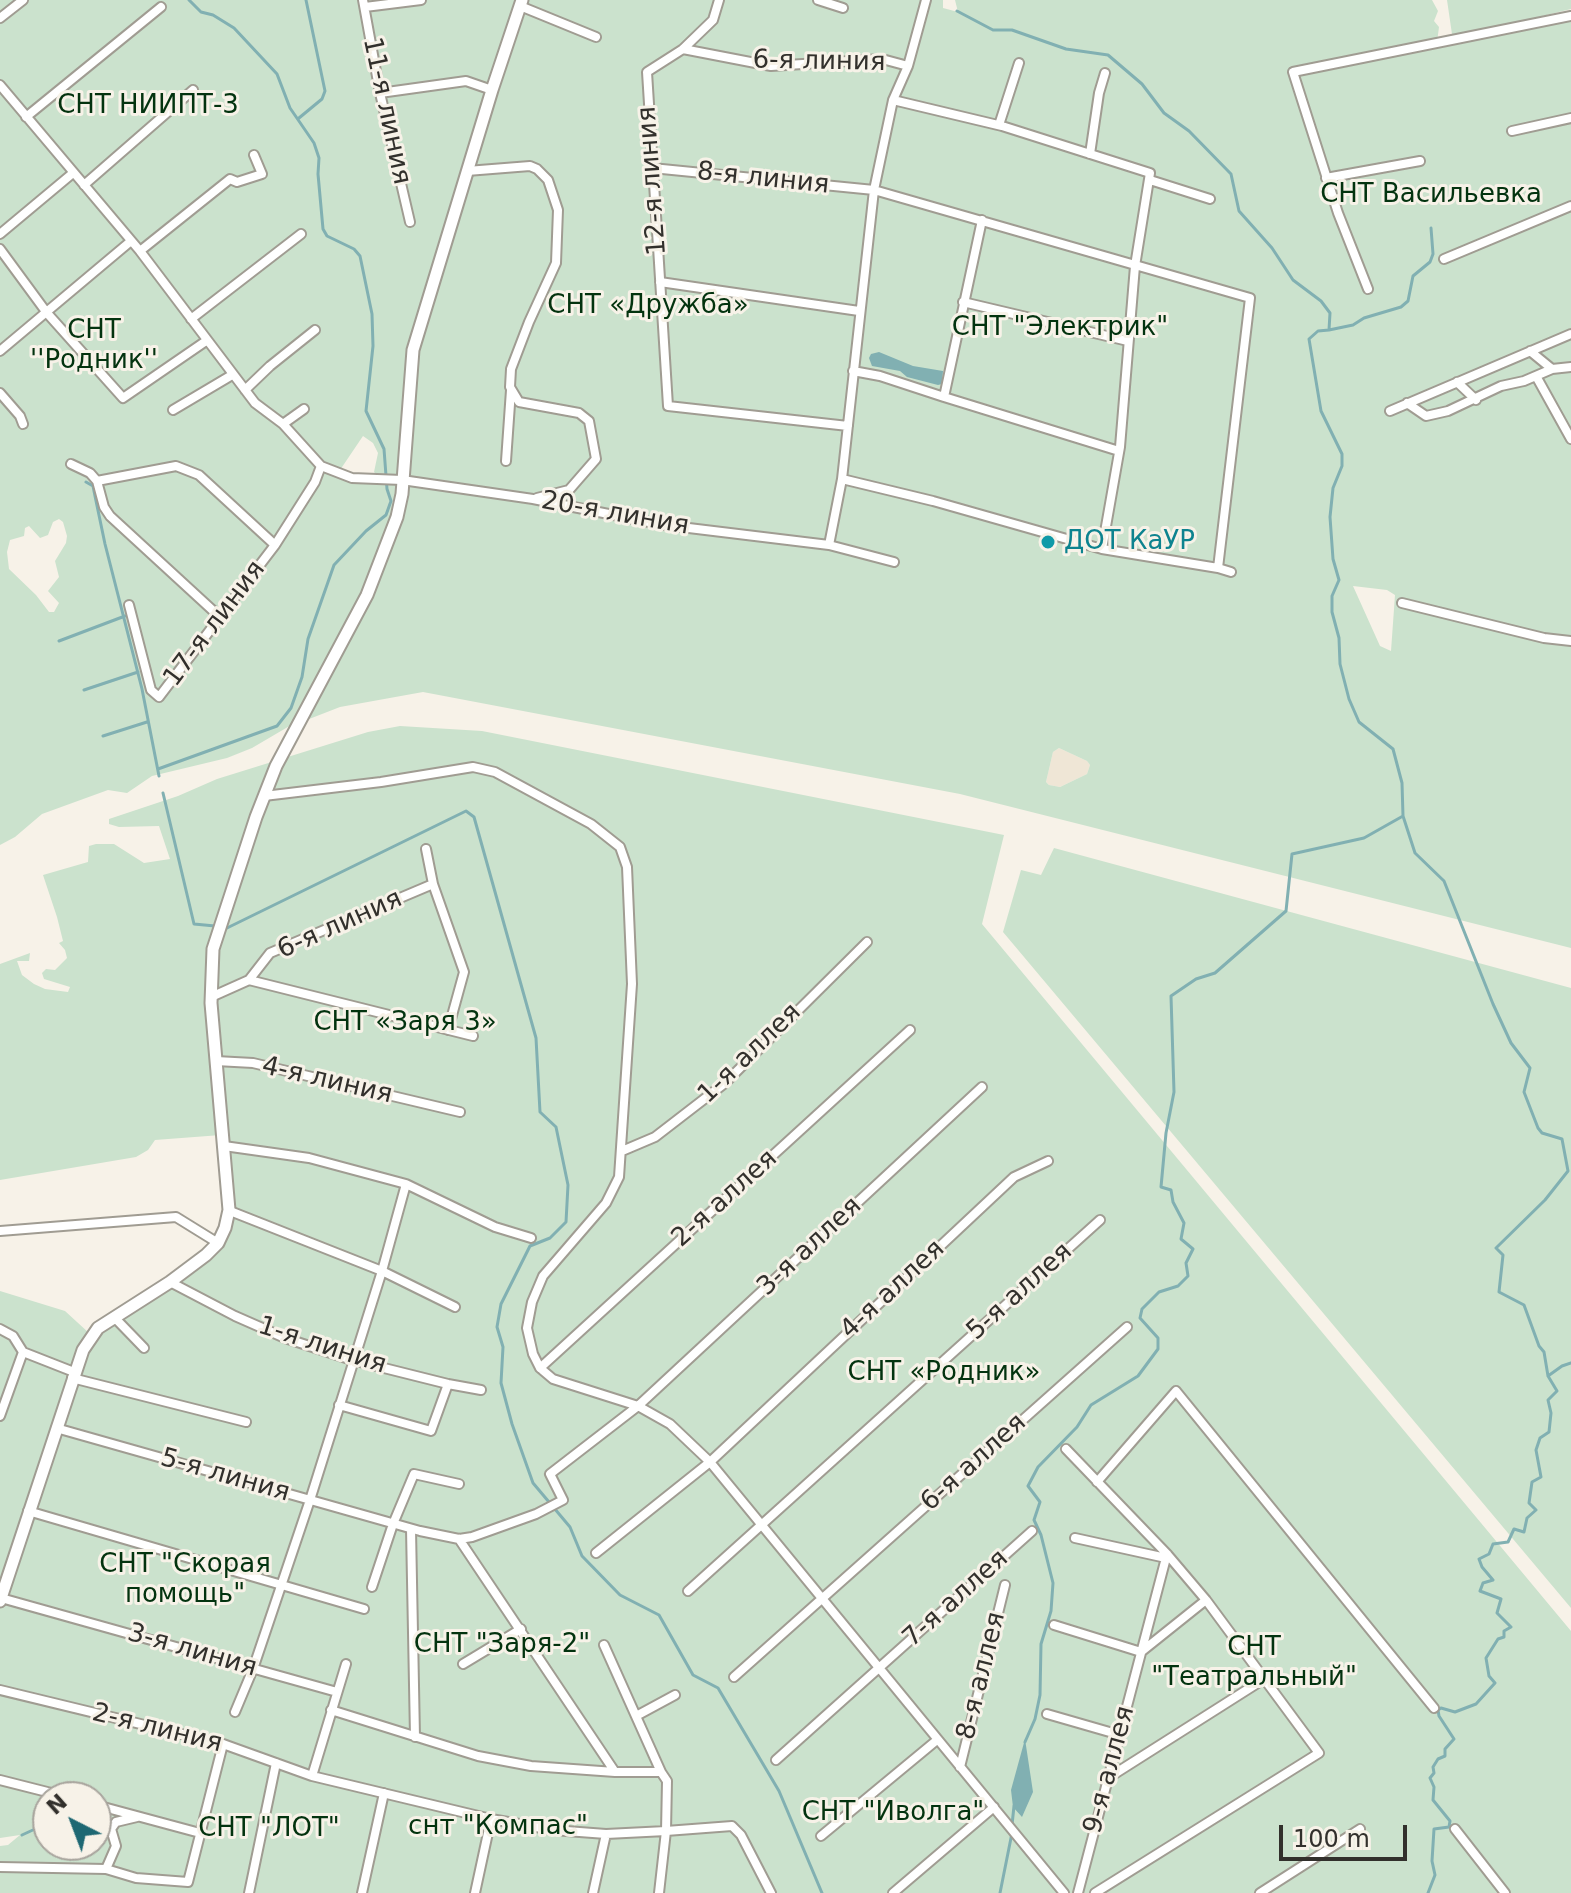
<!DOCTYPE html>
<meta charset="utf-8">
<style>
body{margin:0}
#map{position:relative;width:1571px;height:1893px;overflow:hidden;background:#f7f2e8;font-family:"DejaVu Sans",sans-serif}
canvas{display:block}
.north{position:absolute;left:32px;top:1781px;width:80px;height:80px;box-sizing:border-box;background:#f7f2e8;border:2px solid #a8a49d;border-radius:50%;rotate:318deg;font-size:22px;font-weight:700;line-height:32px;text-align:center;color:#32302c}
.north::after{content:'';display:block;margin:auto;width:28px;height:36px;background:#1e6873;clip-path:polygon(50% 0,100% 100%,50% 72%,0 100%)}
.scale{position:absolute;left:1279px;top:1825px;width:128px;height:36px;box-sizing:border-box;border:4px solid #32302c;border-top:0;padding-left:10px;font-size:24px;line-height:28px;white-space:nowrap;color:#32302c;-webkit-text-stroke:6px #f7f2e8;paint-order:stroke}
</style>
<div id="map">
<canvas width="1571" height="1893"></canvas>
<div class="north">N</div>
<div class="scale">100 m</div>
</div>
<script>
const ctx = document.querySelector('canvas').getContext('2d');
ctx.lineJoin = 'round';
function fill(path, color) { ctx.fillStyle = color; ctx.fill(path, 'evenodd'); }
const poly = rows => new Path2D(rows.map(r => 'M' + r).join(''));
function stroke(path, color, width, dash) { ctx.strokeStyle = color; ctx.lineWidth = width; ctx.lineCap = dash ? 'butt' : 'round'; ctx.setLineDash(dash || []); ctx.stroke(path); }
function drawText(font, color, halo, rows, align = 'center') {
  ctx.font = font + ' "DejaVu Sans",sans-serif'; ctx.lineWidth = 6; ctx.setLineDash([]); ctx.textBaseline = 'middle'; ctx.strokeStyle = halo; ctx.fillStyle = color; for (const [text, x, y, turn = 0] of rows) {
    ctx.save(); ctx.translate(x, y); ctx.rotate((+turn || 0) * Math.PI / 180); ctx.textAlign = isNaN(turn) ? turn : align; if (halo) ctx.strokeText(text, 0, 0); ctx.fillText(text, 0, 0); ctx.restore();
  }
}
fill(poly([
 [1059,748,1087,761,1090,765,1087,774,1060,787,1049,785,1046,782,1053,752]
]), '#efe6d6');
fill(poly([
 [0,0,943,0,943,8,958,12,955,0,1432,0,1438,11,1434,21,1439,27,1437,42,1453,41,1447,0,1571,0,1571,9,1498,27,1571,16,1571,948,960,794,423,692,340,707,304,721,298,721,252,748,227,758,152,776,127,793,108,790,42,814,15,837,0,845],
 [363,436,373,443,378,453,374,472,377,475,352,478,338,473],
 [59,519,63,522,67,536,66,543,55,561,59,577,48,591,59,603,54,612,49,612,36,595,9,569,7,552,10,540,24,536,25,528,29,526,40,538,48,535,53,522],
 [1353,586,1387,590,1395,595,1391,651,1380,646],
 [1059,748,1087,761,1090,765,1087,774,1060,787,1049,785,1046,782,1053,752],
 [400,726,482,731,1004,835,982,924,1571,1631,1571,1893,0,1893,0,1846,8,1845,20,1835,0,1838,0,1594,72,1379,98,1328,206,1255,229,1210,221,1135,155,1140,148,1150,136,1157,0,1180,0,964,30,953,29,961,17,961,22,975,34,984,45,989,68,992,70,987,44,979,42,973,46,969,55,970,67,958,65,950,59,943,63,941,57,917,43,875,88,862,89,846,96,844,114,844,144,863,170,859,159,826,119,827,109,824,109,819,178,796,217,779,368,732],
 [48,1797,96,1797,96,1845,48,1845],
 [1054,848,1571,988,1571,1608,1003,932,1021,870,1041,875],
 [0,1291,65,1311,89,1333,79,1349,70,1371,0,1589]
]), '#cbe2cd');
fill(poly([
 [879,352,913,366,943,371,942,384,938,385,907,377,900,371,872,366,869,358,871,354],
 [1025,1739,1033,1792,1022,1817,1013,1807,1011,1790]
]), '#81b0b2');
stroke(poly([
 [957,11,993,30,1012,30,1066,49,1108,55,1142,84,1164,113,1189,131,1231,174,1239,211,1272,248,1293,280,1321,301,1330,313,1329,330,1318,331,1309,339,1321,411,1342,454,1342,466,1333,488,1330,517,1333,559,1339,580,1332,596,1332,612,1339,638,1340,664,1349,699,1359,722,1393,749,1402,783,1403,816,1415,853,1444,881,1493,1004,1511,1043,1530,1068,1524,1092,1538,1128,1542,1133,1562,1139,1568,1171,1545,1200,1496,1248,1503,1255,1499,1292,1524,1305,1539,1346,1544,1352,1548,1376,1557,1391,1548,1400,1551,1413,1549,1432,1540,1438,1536,1450,1541,1477,1532,1482,1529,1503,1536,1510,1527,1518,1524,1532,1514,1529,1508,1542,1493,1544,1489,1554,1479,1559,1482,1567,1493,1580,1483,1583,1480,1591,1501,1599,1497,1613,1511,1627,1504,1631,1504,1637,1498,1639,1486,1658,1489,1676,1495,1683,1476,1704,1455,1712,1441,1708,1438,1710,1439,1716,1454,1739,1445,1749,1445,1756,1438,1759,1433,1767,1434,1773,1430,1778,1434,1787,1433,1800,1450,1821,1449,1827,1434,1829,1432,1861,1435,1875,1428,1893],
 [299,118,322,99,325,91,306,0],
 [1329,330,1353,325,1364,318,1401,307,1408,301,1413,276,1430,262,1433,254,1431,228],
 [86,482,93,486,95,496,105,544,142,689,159,776],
 [59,641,125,616],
 [84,690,138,672],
 [103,736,147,722],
 [158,769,277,726,291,708,302,677,308,639,334,565,366,531,386,515,391,501,387,489,384,449,366,411,373,346,372,314,360,256,354,249,327,236,323,229,318,174,319,158,314,143,290,108,277,74,234,28,213,15,201,12,189,0],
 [163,793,194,924,215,926],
 [223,927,227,928,466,811,474,817,536,1038,540,1112,556,1127,568,1185,566,1222,550,1238,530,1246,501,1304,497,1327,503,1347,501,1383,512,1424,533,1483,570,1527,582,1556,620,1595,659,1615,693,1675,718,1688,779,1791,822,1893],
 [1548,1376,1562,1366,1571,1363],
 [1025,1742,1035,1719,1040,1695,1041,1644,1051,1611,1053,1583,1041,1535,1034,1520,1040,1502,1028,1486,1038,1467,1077,1427,1091,1405,1138,1376,1158,1349,1158,1338,1140,1318,1142,1309,1159,1292,1178,1286,1188,1276,1186,1263,1193,1249,1181,1239,1184,1223,1173,1202,1171,1190,1161,1187,1166,1133,1174,1092,1171,996,1196,979,1215,973,1286,911,1292,854,1364,838,1403,816],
 [1012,1825,1014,1806],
 [96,1832,99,1830],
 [22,1835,48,1823],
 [1000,1893,1012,1833]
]), '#81b0b2', 3);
const street = poly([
 [363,0,380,93,410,222],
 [719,0,713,20,683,49,647,72,668,406,848,426],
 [818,0,843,8],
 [520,6,596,37],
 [365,7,421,0],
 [0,18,23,0],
 [683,49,771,66,882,59,908,66],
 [0,85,140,251,255,403,283,424,321,466,352,478,402,480,533,499,664,525,829,545,894,562],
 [380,93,466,81,492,90],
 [893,100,1002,126,1150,173,1135,266,1120,447,1102,549],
 [26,117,161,7],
 [999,125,1019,63],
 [1512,131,1571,118],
 [1090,154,1099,93,1105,73],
 [652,168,874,190,1250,298,1218,568],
 [467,171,530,166,537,169,548,180,558,210,556,263,529,322,511,369,510,387,519,402,579,413,589,421,596,459,569,490,537,498],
 [1326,178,1420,161],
 [1150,180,1210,199],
 [84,185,193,90],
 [982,220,944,397,1119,451],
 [0,234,73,173],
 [0,249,47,313,123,398,206,341],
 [140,251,230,179,237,182,262,174,254,155],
 [1444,259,1571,206],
 [660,282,859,311],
 [1368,289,1338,213,1293,72,1571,16],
 [963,302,1128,341],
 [191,319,301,234],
 [0,351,131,241],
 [1530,351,1552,369],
 [853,371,880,376,944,397],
 [1536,376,1571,439],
 [1457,382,1476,400],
 [245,390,270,366,315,330],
 [0,393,20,416,23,424],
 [1407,403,1426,416,1448,411,1501,386,1524,381,1552,369,1571,367],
 [173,410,232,375],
 [1390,411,1571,334],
 [283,424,304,409],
 [506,461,511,390],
 [71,464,90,473,97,481,104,507,110,516,221,618],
 [842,479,933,501,1102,549,1218,568,1231,572],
 [97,481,176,466,199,475,275,545],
 [829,545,842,479,874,190,893,100,908,66,926,0],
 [1402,603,1544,638,1571,641],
 [129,605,151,690,159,697,275,545,315,482,321,466],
 [264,796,381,782,473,767,495,772,591,824,620,847,627,867,632,984,619,1177,606,1203,543,1276,532,1302,527,1328,533,1354,540,1368,553,1379,638,1406,670,1424,710,1462,1064,1893],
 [426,849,433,884,464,972,448,1030],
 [249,980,473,1036],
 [211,997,249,980,270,953,433,884],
 [216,1061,253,1063,460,1112],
 [224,1146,309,1158,406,1184,495,1227,531,1238],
 [622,1151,655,1137,725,1083,867,942],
 [230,1211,382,1271,455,1307],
 [0,1231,176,1217,218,1243],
 [170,1282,235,1316,285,1338,352,1360,448,1384,481,1390],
 [114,1317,144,1348],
 [0,1329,13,1336,23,1352,74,1372],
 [540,1368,910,1030],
 [72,1378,246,1422],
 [339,1405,431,1431,448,1384],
 [0,1416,23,1352],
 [56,1428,420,1531,459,1539,472,1537,536,1514,563,1500,550,1474,638,1406,982,1087],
 [1066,1449,1167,1554,1206,1600,1319,1753,1095,1893],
 [1097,1482,1176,1391,1434,1708],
 [28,1511,364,1609],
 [411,1529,415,1737],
 [1075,1538,1166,1558],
 [459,1539,615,1772,661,1772,667,1781,666,1831,732,1826,741,1835,771,1893],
 [596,1553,710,1462,1014,1177,1048,1161],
 [372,1587,393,1524,414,1474,459,1484],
 [688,1591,1100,1220],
 [1,1598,337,1692],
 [1054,1625,1141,1652,1206,1600],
 [604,1645,661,1772],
 [463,1664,521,1629],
 [734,1677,1127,1327],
 [0,1690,223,1744,312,1776,491,1819,553,1830,606,1834,666,1831,659,1893],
 [331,1710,478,1756,531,1766,615,1772],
 [235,1712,253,1669,310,1500,382,1271,406,1184],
 [1047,1714,1120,1735],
 [638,1715,675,1695],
 [776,1760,1032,1531],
 [960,1767,1005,1585],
 [312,1776,346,1664],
 [1108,1778,1264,1679],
 [0,1780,67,1797],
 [96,1805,200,1833],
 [96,1814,111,1829,116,1846,106,1869],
 [111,1829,116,1822,137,1817],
 [1455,1829,1505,1893],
 [821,1836,937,1740],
 [0,1867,106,1869,136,1878,188,1882,223,1744],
 [249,1893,276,1763],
 [362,1893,384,1793],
 [475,1893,491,1819],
 [593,1893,606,1834],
 [893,1893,994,1807],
 [1078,1893,1167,1554],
 [1260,1893,1360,1829]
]);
const secondary = poly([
 [0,1601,83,1350,98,1328,170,1282,206,1255,218,1243,225,1228,229,1210,211,1003,213,949,256,817,276,766,367,595,397,517,402,494,413,350,492,90,522,0]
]);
stroke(street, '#a09c92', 12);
stroke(secondary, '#a09c92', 15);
stroke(street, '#fff', 8);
stroke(secondary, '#fff', 11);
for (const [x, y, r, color] of [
 [1048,542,8,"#0f9aa8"]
]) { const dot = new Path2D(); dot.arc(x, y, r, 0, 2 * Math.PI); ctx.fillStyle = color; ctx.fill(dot); stroke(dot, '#f7f2e8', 3); }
drawText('26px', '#32302c', '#f7f2e8', [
 ["6-я линия",819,62,1],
 ["11-я линия",386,111,78],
 ["8-я линия",763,179,6],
 ["12-я линия",653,181,-94],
 ["20-я линия",615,514,10],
 ["17-я линия",215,624,-53],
 ["6-я линия",340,925,-24],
 ["1-я аллея",750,1054,-44],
 ["4-я линия",327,1081,13],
 ["2-я аллея",725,1199,-42],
 ["3-я аллея",810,1247,-43],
 ["4-я аллея",893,1290,-43],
 ["5-я аллея",1020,1292,-42],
 ["1-я линия",322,1346,18],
 ["6-я аллея",974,1463,-42],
 ["5-я линия",225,1476,16],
 ["7-я аллея",956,1599,-42],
 ["3-я линия",192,1651,16],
 ["8-я аллея",982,1676,-76],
 ["2-я линия",157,1729,14],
 ["9-я аллея",1110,1770,-75]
]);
drawText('26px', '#03330f', '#f7f2e8', [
 ["СНТ НИИПТ-3",148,106],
 ["СНТ Васильевка",1431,195],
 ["СНТ «Дружба»",648,306],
 ["СНТ \"Электрик\"",1060,328],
 ["СНТ",94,331],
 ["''Родник''",94,361],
 ["СНТ «Заря 3»",405,1023],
 ["СНТ «Родник»",944,1373],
 ["СНТ \"Скорая",185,1565],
 ["помощь\"",185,1595],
 ["СНТ \"Заря-2\"",502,1645],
 ["СНТ",1254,1648],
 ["\"Театральный\"",1254,1678],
 ["СНТ \"Иволга\"",893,1813],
 ["снт \"Компас\"",498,1827],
 ["СНТ \"ЛОТ\"",269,1829]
]);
drawText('26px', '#0d838f', '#f7f2e8', [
 ["ДОТ КаУР",1064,542]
], 'left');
</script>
